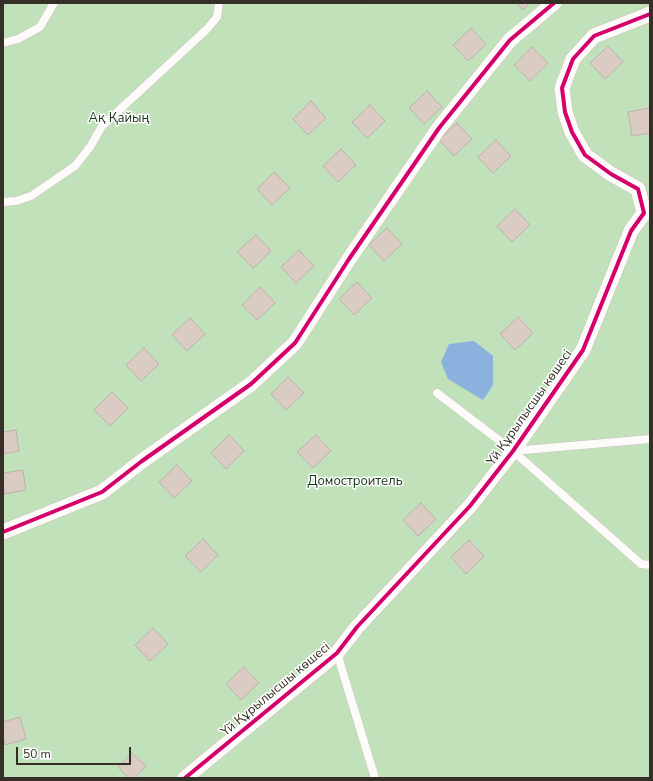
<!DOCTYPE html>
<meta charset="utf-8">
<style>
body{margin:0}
#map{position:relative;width:653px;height:781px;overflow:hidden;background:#efe4d9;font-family:"Nunito Sans",sans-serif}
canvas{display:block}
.frame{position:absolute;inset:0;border:4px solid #362f27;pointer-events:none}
.scale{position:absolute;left:16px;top:747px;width:115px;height:18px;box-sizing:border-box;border:2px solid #362f27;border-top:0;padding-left:5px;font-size:12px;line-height:14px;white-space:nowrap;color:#362f27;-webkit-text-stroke:3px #fff;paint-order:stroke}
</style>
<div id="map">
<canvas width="653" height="781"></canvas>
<div class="frame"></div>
<div class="scale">50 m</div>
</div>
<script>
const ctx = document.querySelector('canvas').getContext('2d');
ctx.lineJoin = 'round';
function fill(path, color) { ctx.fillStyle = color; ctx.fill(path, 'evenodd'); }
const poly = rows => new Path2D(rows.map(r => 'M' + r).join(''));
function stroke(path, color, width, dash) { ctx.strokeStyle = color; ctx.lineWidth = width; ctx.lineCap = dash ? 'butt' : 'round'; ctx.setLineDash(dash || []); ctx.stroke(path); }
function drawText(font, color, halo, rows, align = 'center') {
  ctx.font = font + ' "Nunito Sans",sans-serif'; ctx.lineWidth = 3; ctx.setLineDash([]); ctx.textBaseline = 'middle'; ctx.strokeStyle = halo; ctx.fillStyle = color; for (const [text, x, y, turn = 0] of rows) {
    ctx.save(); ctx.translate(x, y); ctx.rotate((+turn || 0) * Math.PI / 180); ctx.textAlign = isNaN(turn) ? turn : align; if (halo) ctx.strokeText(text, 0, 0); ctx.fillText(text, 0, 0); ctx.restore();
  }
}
fill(poly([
 [3,3,369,3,357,12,370,3,650,3,650,778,3,778]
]), '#c1e1ba');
fill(poly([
 [474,341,493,356,493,385,483,400,448,379,441,362,449,344]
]), '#8bb2df');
const building = poly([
 [516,3,530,3,523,10,516,3],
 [471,28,486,44,468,61,453,45,471,28],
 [608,46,623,62,605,79,590,63,608,46],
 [532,47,548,63,530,81,514,65,532,47],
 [427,91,442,107,424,124,409,108,427,91],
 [311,101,326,118,308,135,293,119,311,101],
 [370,105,385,121,367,138,352,122,370,105],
 [650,108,650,133,632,136,628,112,650,108],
 [457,123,472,139,454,156,439,140,457,123],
 [496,140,511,156,493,173,478,157,496,140],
 [341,149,356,165,338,182,323,166,341,149],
 [274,172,290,188,272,205,257,189,274,172],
 [515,209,530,225,512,242,497,226,515,209],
 [387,228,402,244,384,261,369,245,387,228],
 [256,235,271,251,253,268,237,252,256,235],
 [299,250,314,266,296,283,281,267,299,250],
 [357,282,372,298,354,315,339,299,357,282],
 [260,287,275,303,257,320,242,305,260,287],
 [518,317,533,333,515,350,500,334,518,317],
 [190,318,205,334,187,351,172,335,190,318],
 [144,348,159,364,141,381,126,365,144,348],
 [288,377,304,393,286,410,271,394,288,377],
 [112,392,128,408,110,426,94,410,112,392],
 [16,430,19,451,3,454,3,432,16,430],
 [229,435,244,451,226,469,211,453,229,435],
 [316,435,331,451,313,468,297,452,316,435],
 [177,465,192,481,174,498,159,482,177,465],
 [23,470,26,490,4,494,3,473,23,470],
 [421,503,436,519,418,536,403,520,421,503],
 [203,539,218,555,201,572,185,556,203,539],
 [469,540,484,556,466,574,451,557,469,540],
 [153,628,168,644,150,661,135,645,153,628],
 [244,667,259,683,241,700,226,684,244,667],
 [20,717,26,739,5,745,3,737,3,722,20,717],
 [132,753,146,766,135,778,129,778,118,767,132,753]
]);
fill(building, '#dacbc3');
stroke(building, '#bcb2ac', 1);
const lane = poly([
 [3,43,18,39,40,27,54,3],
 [3,202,16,201,31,196,75,166,90,147,102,126,207,29,217,17,219,3],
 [437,393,513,451,641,564,650,565],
 [513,451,650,439],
 [337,653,375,778]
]);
const street = poly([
 [3,532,102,492,142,461,251,384,295,343,349,259,439,128,510,40,554,3],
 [185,778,337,653,357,627,470,506,513,451,583,350,631,231,644,213,638,189,611,174,585,155,572,132,565,112,562,88,573,59,594,36,650,14]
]);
stroke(lane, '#cbc2b9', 9);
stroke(street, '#cbc2b9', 16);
stroke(lane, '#fdfbf9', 8);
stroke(street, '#fdfbf9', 15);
stroke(poly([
 [3,532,102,492,142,461,251,384,295,343,349,259,439,128,510,40,554,3],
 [185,778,337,653,357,627,470,506,513,451,583,350,631,231,644,213,638,189,611,174,585,155,572,132,565,112,562,88,573,59,594,36,650,14]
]), '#d6006c', 4);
drawText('13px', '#143318', '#fff', [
 ["Ақ Қайың",119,119],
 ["Домостроитель",355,482]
]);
drawText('13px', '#362f27', '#fff', [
 ["Үй Құрылысшы көшесі",530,408,-55],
 ["Үй Құрылысшы көшесі",276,690,-40]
]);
</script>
